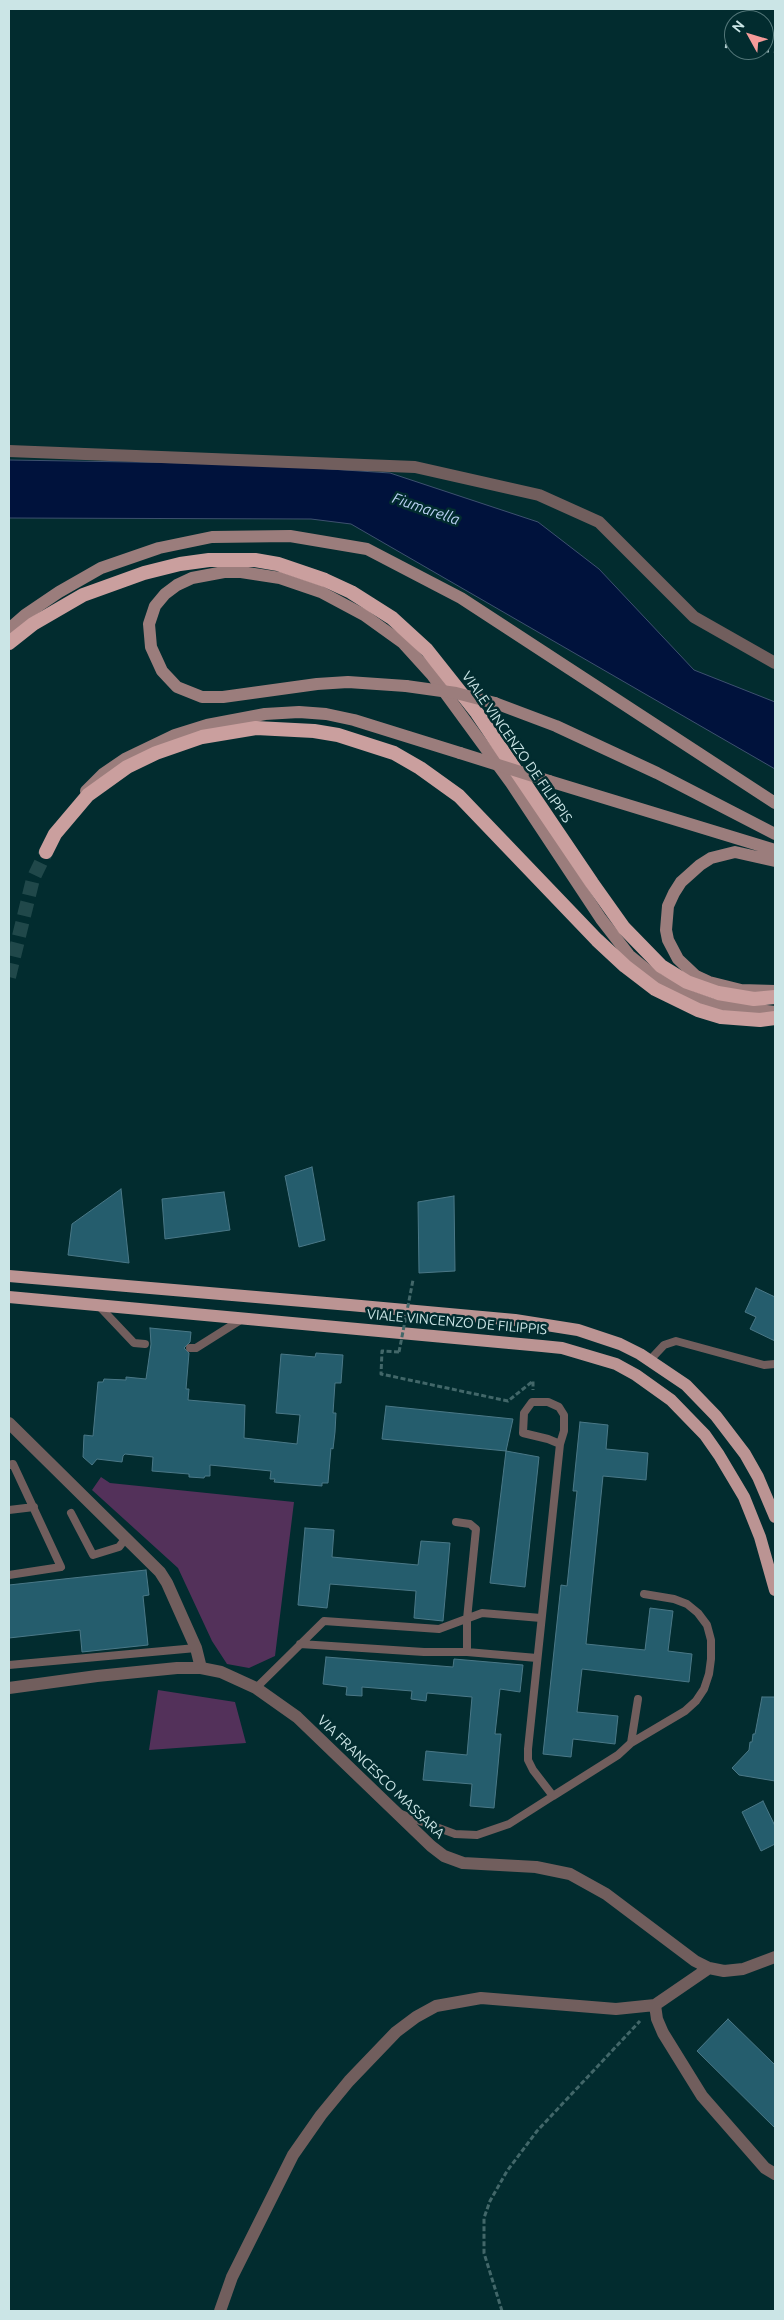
<!DOCTYPE html>
<style>
body{margin:0}
#map{position:relative;width:784px;height:2320px;overflow:hidden;background:#022c2f;font-family:Ubuntu,sans-serif}
canvas{display:block}
.frame{position:absolute;inset:0;border:10px solid #cbe5e6;pointer-events:none}
.north{position:absolute;left:724px;top:10px;width:50px;height:50px;box-sizing:border-box;background:#022c2f;border:1px solid #527678;border-radius:50%;rotate:309deg;font-size:14px;font-weight:700;line-height:20px;text-align:center;color:#cbe5e6}
.north::after{content:'';display:block;margin:auto;width:18px;height:22px;background:#f59b9a;clip-path:polygon(50% 0,100% 100%,50% 72%,0 100%)}
</style>
<div id="map">
<canvas width="784" height="2320"></canvas>
<div class="frame"></div>
<div class="north">N</div>
</div>
<script>
const ctx = document.querySelector('canvas').getContext('2d');
ctx.lineJoin = 'round';
function fill(path, color) { ctx.fillStyle = color; ctx.fill(path, 'evenodd'); }
const poly = rows => new Path2D(rows.map(r => 'M' + r).join(''));
function stroke(path, color, width, dash) { ctx.strokeStyle = color; ctx.lineWidth = width; ctx.lineCap = dash ? 'butt' : 'round'; ctx.setLineDash(dash || []); ctx.stroke(path); }
function drawText(font, color, halo, rows, align = 'center') {
  ctx.font = font + ' Ubuntu,sans-serif'; ctx.lineWidth = 5; ctx.setLineDash([]); ctx.textBaseline = 'middle'; ctx.strokeStyle = halo; ctx.fillStyle = color; for (const [text, x, y, turn = 0] of rows) {
    ctx.save(); ctx.translate(x, y); ctx.rotate((+turn || 0) * Math.PI / 180); ctx.textAlign = isNaN(turn) ? turn : align; if (halo) ctx.strokeText(text, 0, 0); ctx.fillText(text, 0, 0); ctx.restore();
  }
}
fill(poly([
 [101,1477,110,1483,294,1502,275,1656,249,1668,227,1664,212,1641,178,1568,92,1490],
 [158,1690,235,1702,246,1743,149,1750]
]), '#53315a');
const water = poly([
 [9,460,255,464,390,473,538,522,599,569,694,670,775,702,775,769,351,524,311,519,9,518,9,460]
]);
fill(water, '#00123c');
stroke(water, '#3d516f', 1);
const building = poly([
 [312,1167,325,1240,299,1247,285,1176,312,1167],
 [121,1189,129,1263,68,1255,72,1224,121,1189],
 [224,1192,230,1230,165,1239,162,1199,224,1192],
 [454,1196,455,1271,419,1273,418,1202,454,1196],
 [756,1288,775,1297,775,1341,750,1329,756,1317,745,1312,756,1288],
 [150,1328,191,1332,190,1342,184,1348,189,1353,186,1389,189,1389,188,1400,245,1405,244,1438,297,1444,300,1415,276,1413,281,1354,315,1357,316,1353,343,1355,341,1383,335,1383,333,1413,336,1413,335,1432,333,1449,331,1448,328,1483,322,1483,322,1486,274,1482,275,1479,270,1479,271,1471,210,1465,210,1476,205,1476,204,1478,189,1477,189,1474,152,1471,153,1457,125,1454,123,1456,122,1462,97,1459,92,1465,83,1457,84,1435,93,1436,98,1382,103,1382,104,1379,126,1380,126,1377,146,1379,151,1344,150,1328],
 [386,1406,513,1419,506,1451,382,1439,386,1406],
 [580,1422,608,1425,606,1449,648,1453,646,1480,603,1476,586,1644,645,1650,650,1608,673,1611,668,1651,692,1654,689,1682,582,1669,577,1712,618,1716,615,1744,573,1739,571,1757,543,1754,561,1585,567,1586,574,1519,577,1491,573,1491,580,1422],
 [506,1451,539,1457,525,1587,490,1583,506,1451],
 [305,1528,334,1530,332,1557,418,1565,421,1541,450,1543,443,1621,414,1618,416,1591,330,1584,327,1608,298,1605,305,1528],
 [146,1570,149,1595,143,1596,148,1645,82,1652,80,1630,9,1638,9,1585,146,1570],
 [326,1657,453,1667,454,1659,523,1665,520,1692,500,1689,495,1734,501,1734,494,1808,470,1806,472,1784,423,1780,426,1751,467,1755,472,1697,427,1693,426,1701,411,1699,412,1691,362,1687,362,1696,346,1695,347,1687,323,1684,326,1657],
 [762,1697,775,1697,775,1781,739,1775,732,1768,749,1750,750,1742,752,1742,753,1734,755,1734,762,1697],
 [763,1801,775,1826,775,1844,761,1851,742,1812,763,1801],
 [728,2019,775,2065,775,2128,697,2051,728,2019]
]);
fill(building, '#255d6d');
stroke(building, '#4a7887', 1);
stroke(poly([
 [9,977,33,879,46,852]
]), '#20484a', 14, [14, 7]);
stroke(poly([
 [399,1352,382,1351,381,1374,508,1401,533,1381,533,1390],
 [502,2311,484,2253,484,2218,490,2201,507,2171,537,2131,640,2021]
]), '#426769', 3, [5, 2.5]);
stroke(poly([
 [98,1305,134,1343,145,1344],
 [190,1348,196,1348,242,1319],
 [650,1360,664,1345,676,1341,764,1365,775,1364],
 [9,1465,13,1464,61,1567,9,1575],
 [9,1510,34,1507],
 [71,1513,93,1555,119,1547,126,1538],
 [456,1522,470,1524,476,1529,467,1619,467,1652],
 [300,1644,424,1652,467,1652,537,1658],
 [9,1665,196,1648],
 [256,1688,324,1621,439,1629,482,1613,541,1618],
 [631,1743,685,1711,696,1701,704,1689,709,1674,711,1659,711,1640,707,1625,698,1613,687,1604,674,1599,644,1594],
 [553,1796,618,1755,631,1743,638,1699],
 [401,1814,455,1834,477,1835,509,1824,553,1796,533,1770,528,1760,528,1749,560,1444,564,1431,564,1415,559,1407,548,1402,532,1402,524,1413,523,1433,548,1439,560,1444]
]), '#715e5d', 8);
stroke(poly([
 [9,451,415,467,539,495,599,522,694,617,775,663],
 [9,1423,160,1572,167,1583,196,1648,201,1668],
 [9,1688,97,1676,177,1668,201,1668,221,1672,256,1688,297,1717,431,1846,444,1856,463,1863,536,1867,570,1874,606,1894,695,1961,709,1968,724,1971,743,1969,775,1957],
 [655,2005,657,2019,663,2033,702,2096,765,2168,775,2174],
 [220,2311,232,2277,293,2155,321,2115,349,2081,396,2032,416,2017,436,2006,481,1998,616,2009,655,2005,709,1968]
]), '#715e5d', 12);
stroke(poly([
 [9,629,25,615,59,592,101,568,159,548,212,537,290,536,367,549,461,598,775,803],
 [406,686,348,682,317,684,223,697,202,697,177,687,162,671,151,647,149,624,155,606,165,594,177,585,192,578,224,572,241,572,280,578,321,592,364,615,403,643,432,675,511,783,601,919,629,955,658,979,692,997,714,1005,775,1012],
 [495,703,556,726,657,773,775,834],
 [549,781,775,850],
 [86,791,103,774,125,759,175,735,207,725,265,714,299,712,326,714,354,720,460,753],
 [775,861,735,852,711,858,700,865,681,882,674,893,668,906,666,930,668,940,678,959,696,976,709,982,741,990,775,991]
]), '#9b7d7c', 12);
stroke(poly([
 [9,1276,350,1305,515,1320,578,1330,620,1344,640,1354,686,1385,716,1416,745,1454,758,1477,775,1517],
 [9,1297,542,1346,562,1348,616,1364,636,1375,671,1400,705,1435,719,1455,744,1497,760,1537,775,1590]
]), '#bb9493', 12);
stroke(poly([
 [9,643,33,624,83,595,144,573,180,564,209,560,255,560,278,564,325,580,351,592,392,618,427,650,477,713,592,883,624,928,661,966,687,982,718,993,754,999,775,997],
 [46,852,55,834,88,795,127,767,156,753,202,737,256,728,314,731,338,735,394,753,420,768,459,796,597,940,625,966,655,989,698,1010,721,1017,760,1020,775,1018]
]), '#ca9f9e', 14);
stroke(poly([
 [725,46,734,47],
 [759,50,775,51]
]), '#b0ccce', 4, [2.5, 5]);
stroke(poly([
 [399,1352,413,1280]
]), '#426769', 3, [5, 2.5]);
stroke(poly([
 [406,686,456,693,495,703],
 [460,753,549,781]
]), '#9b7d7c', 12);
drawText('14px', '#cbe5e6', '#022c2f', [
 ["VIALE VINCENZO DE FILIPPIS",517,747,55],
 ["VIALE VINCENZO DE FILIPPIS",457,1322,5],
 ["VIA FRANCESCO MASSARA",381,1777,44]
]);
drawText('italic 15px', '#bad0f3', '#022c2f', [
 ["Fiumarella",426,509,19]
]);
</script>
